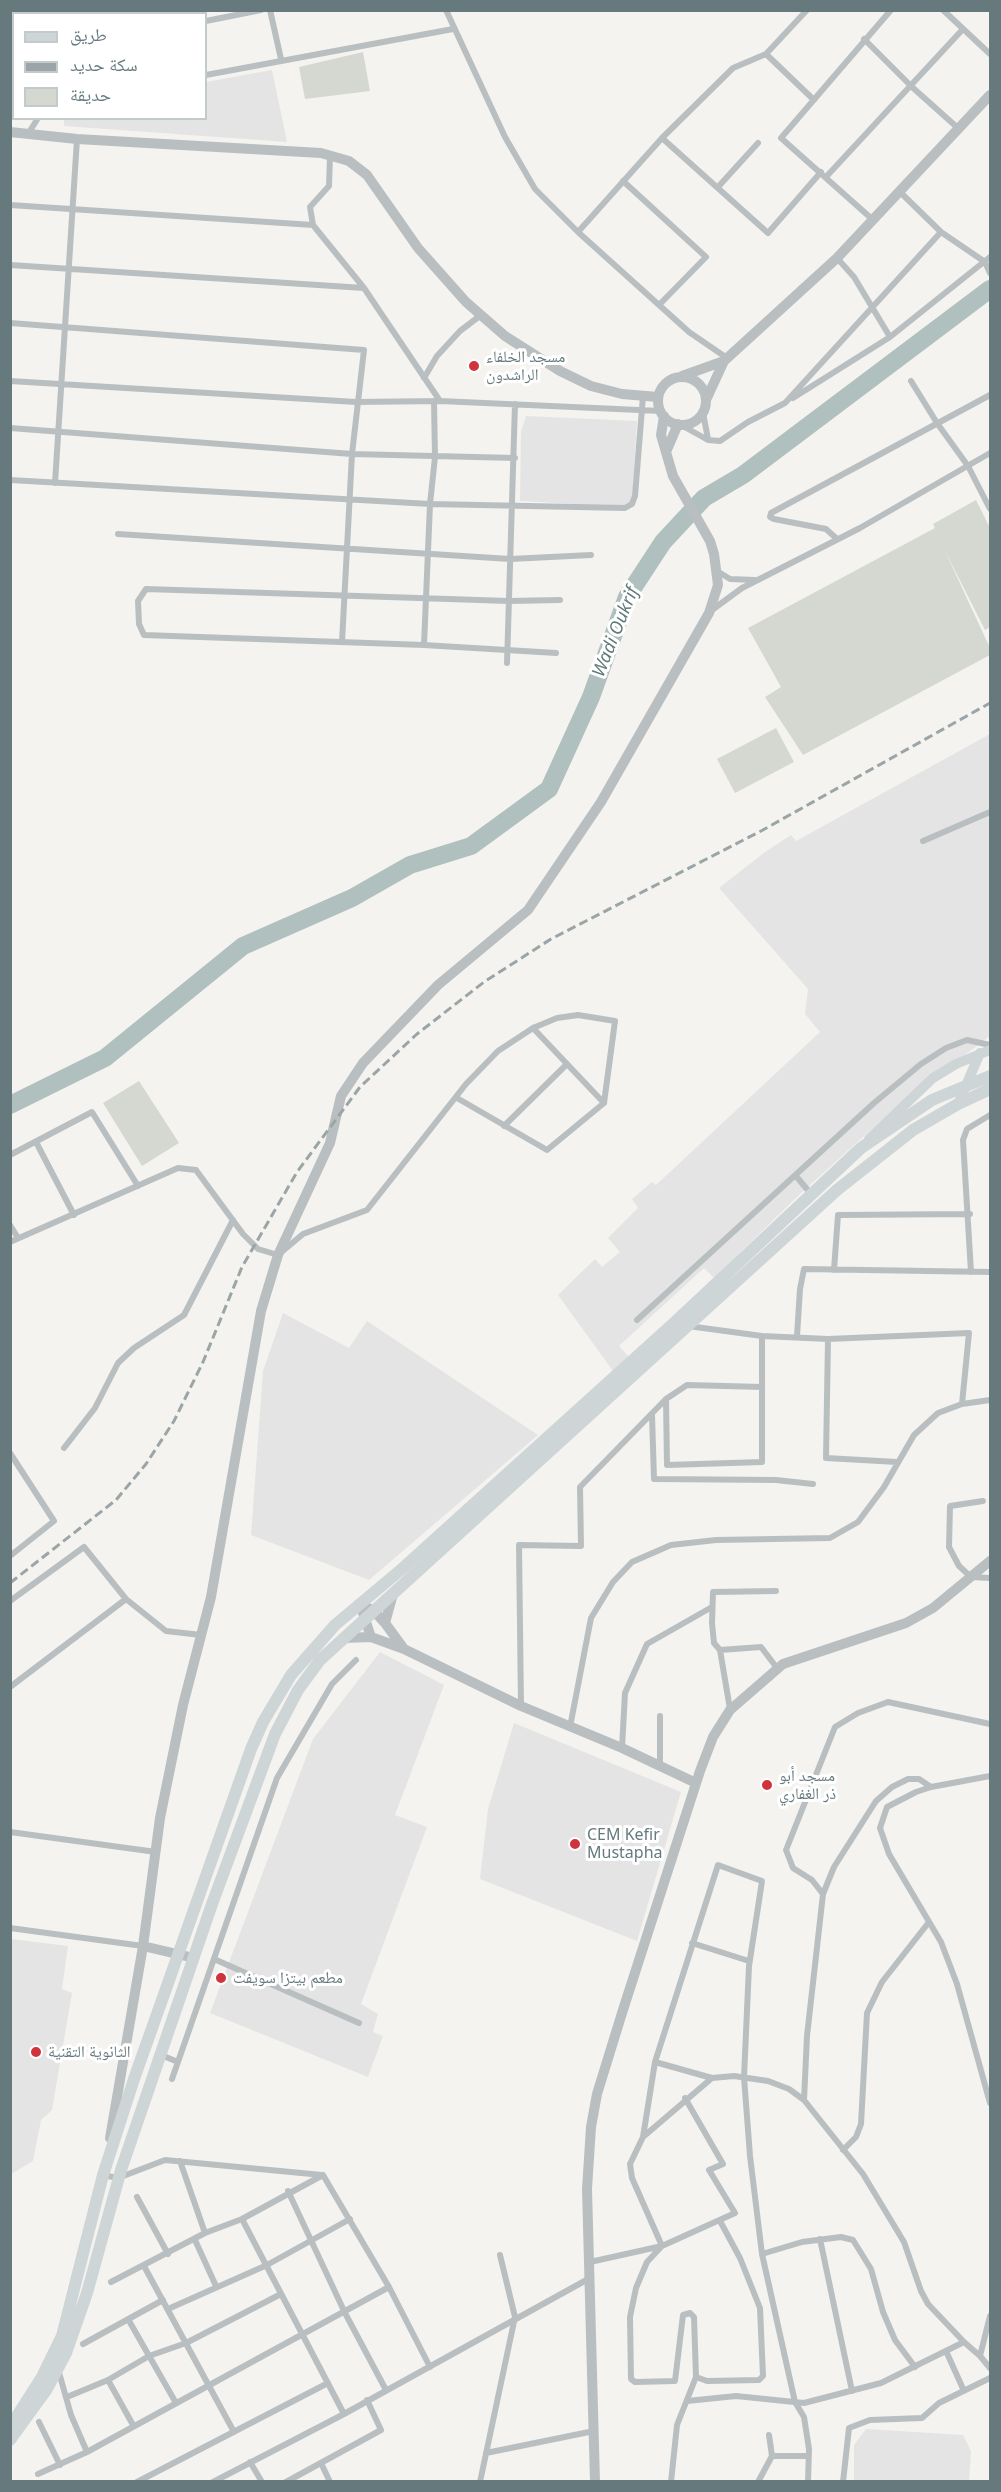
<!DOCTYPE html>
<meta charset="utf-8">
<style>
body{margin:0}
#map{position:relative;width:1001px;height:2492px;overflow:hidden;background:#f4f3f0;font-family:"Noto Sans","Noto Naskh Arabic",sans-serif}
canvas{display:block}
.frame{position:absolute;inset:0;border:12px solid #667a7e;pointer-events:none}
.legend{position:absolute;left:12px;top:12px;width:195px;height:108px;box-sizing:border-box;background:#fff;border:2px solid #c2cacb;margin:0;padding:8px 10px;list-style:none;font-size:18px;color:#667a7e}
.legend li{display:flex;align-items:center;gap:12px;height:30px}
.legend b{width:30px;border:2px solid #c2cacb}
</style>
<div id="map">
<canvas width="1001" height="2492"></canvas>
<div class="frame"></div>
<ul class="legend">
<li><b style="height:8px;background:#ced5d6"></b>طريق</li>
<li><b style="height:8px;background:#9ba4a6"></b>سكة حديد</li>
<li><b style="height:16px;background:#d5d8d0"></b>حديقة</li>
</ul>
</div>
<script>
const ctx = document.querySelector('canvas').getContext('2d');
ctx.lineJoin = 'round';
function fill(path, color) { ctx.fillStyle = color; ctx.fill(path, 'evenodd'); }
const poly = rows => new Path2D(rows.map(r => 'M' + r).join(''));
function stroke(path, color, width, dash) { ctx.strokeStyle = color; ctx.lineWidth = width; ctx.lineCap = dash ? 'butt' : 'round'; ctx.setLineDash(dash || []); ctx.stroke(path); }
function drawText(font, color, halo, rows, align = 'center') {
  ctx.font = font + ' "Noto Sans","Noto Naskh Arabic",sans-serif'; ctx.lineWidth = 6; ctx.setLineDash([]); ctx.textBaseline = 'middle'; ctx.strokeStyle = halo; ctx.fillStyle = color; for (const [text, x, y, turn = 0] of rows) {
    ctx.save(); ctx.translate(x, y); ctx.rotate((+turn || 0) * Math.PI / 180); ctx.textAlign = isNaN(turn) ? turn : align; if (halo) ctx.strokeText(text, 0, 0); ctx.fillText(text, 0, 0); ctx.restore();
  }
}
fill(poly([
 [272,70,287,142,64,126,64,119,206,118,206,82],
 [526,416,637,421,632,507,520,501,521,432],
 [990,734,990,1036,895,1108,799,1195,714,1278,704,1268,619,1346,629,1357,613,1371,558,1295,595,1259,602,1267,620,1252,608,1238,638,1208,632,1199,652,1182,656,1185,820,1032,805,1014,808,989,719,888,765,852,791,835,796,841],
 [283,1313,349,1348,367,1321,538,1435,369,1580,251,1535,263,1371],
 [380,1652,444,1685,395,1815,427,1827,361,2004,378,2014,373,2032,383,2036,368,2077,210,2013,313,1739],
 [514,1723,681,1792,637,1941,480,1879,488,1809],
 [11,1939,68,1946,62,1989,72,1993,52,2110,41,2120,33,2161,11,2174],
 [866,2429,963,2435,971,2451,969,2481,854,2481,854,2445]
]), '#e4e4e4');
fill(poly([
 [363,52,370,91,305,99,299,67],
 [976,500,990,528,990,627,985,630,945,551,990,648,990,655,803,755,765,697,781,687,748,628,935,528,933,524],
 [776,728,794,762,735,793,717,759],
 [139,1081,179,1143,142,1166,103,1103]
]), '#d5d8d0');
stroke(poly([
 [10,1105,105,1058,243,946,352,898,410,865,471,846,549,789,591,697,627,597,663,542,704,498,743,475,990,289]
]), '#afc0bf', 18);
stroke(poly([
 [23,10,24,14],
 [59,10,60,14],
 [97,10,97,14],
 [184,10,185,14],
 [270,10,281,59],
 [446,10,505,137,535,189,578,232,689,332,727,358],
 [943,10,990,54],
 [206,21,261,10],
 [864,39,912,87,959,129],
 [766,54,814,100],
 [10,62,14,62],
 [206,75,453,29],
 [28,134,38,118],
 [662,138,768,233,821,172],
 [330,156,329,186,310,207,313,225,364,288,440,401],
 [826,177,963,29],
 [623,181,706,257,659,305],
 [718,187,758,143],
 [899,191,941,232,985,262,990,273],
 [10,205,313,225],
 [872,219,781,138,891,10],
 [578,232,662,138,733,68,766,54,807,10],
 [837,258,854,277,890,337],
 [10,265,364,288],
 [10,323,364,350,352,454,342,642],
 [424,378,437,356,460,331,481,315],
 [10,381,356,402,440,401,661,411],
 [911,381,937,423,968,466,990,509],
 [793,398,890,337,990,257],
 [703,413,708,439],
 [681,425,708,440,720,441,748,422,785,403,941,232],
 [10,428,352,454,515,458],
 [10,480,430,504,625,508,632,504,635,496,643,396],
 [55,483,77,139],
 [118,534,510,559,591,555],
 [837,539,826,529,774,519,770,517,771,513,990,395],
 [717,571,730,579,755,580],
 [712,610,742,588,860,528,990,453],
 [424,645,430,504,435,457,434,401],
 [556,653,424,645,144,635,139,624,138,601,146,589,509,601,560,600],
 [507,663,515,404],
 [923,841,990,812],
 [533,1028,604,1103],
 [504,1126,567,1064],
 [36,1142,74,1215],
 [10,1155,92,1112,138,1186],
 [796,1176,811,1194],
 [10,1225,18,1238],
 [10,1242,178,1168,196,1170,243,1234,258,1249,278,1255,303,1234,367,1210,466,1084,498,1051,533,1028,557,1018,578,1015,615,1021,604,1103,547,1150,457,1098],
 [834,1270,838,1215,970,1214],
 [971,1272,963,1140,967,1129,990,1115],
 [637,1320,874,1103,921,1064,946,1048,967,1040,990,1045],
 [688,1326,762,1336,828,1339,969,1333,962,1404],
 [797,1336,800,1289,804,1269,990,1272],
 [828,1339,826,1458,897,1462],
 [666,1399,667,1465,762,1462,762,1336],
 [652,1415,654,1479,776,1480,813,1484],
 [64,1448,95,1408,118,1363,134,1348,184,1315,233,1220],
 [10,1453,54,1521,10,1556],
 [983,1501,950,1506,949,1547,959,1566,971,1577,990,1578],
 [776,1591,713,1592,712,1623,714,1643,720,1650,761,1647,777,1668],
 [10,1601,84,1547,126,1599,166,1631,201,1635],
 [720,1650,730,1709],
 [10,1687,126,1599],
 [521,1706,519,1545,581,1546,580,1487,666,1399,687,1385,762,1387],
 [570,1727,591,1618,613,1582,632,1562,671,1545,716,1540,830,1538,858,1522,884,1487,914,1435,938,1413,962,1404,990,1400],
 [622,1748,625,1693,647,1644,712,1607],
 [660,1765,660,1716],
 [990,1776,931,1787,916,1792,887,1807,880,1828,889,1854,941,1942,957,1984,990,2103],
 [10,1832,156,1852],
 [823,1894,812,1880,793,1868,786,1850,835,1727,858,1713,888,1702,990,1724],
 [10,1928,143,1946],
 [692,1943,749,1961],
 [214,1959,359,2023],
 [161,2055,178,2062],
 [655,2062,712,2078],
 [172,2079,277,1778,332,1684,356,1660],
 [804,2100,807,2036,823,1894,834,1867,876,1801,892,1787,908,1779,919,1779,931,1787],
 [643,2137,655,2062,718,1865,762,1881,749,1966,744,2077,750,2156,762,2254,795,2402,804,2417,809,2449,808,2482],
 [843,2150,856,2137,861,2124,867,2013,882,1982,929,1922],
 [180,2161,205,2233],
 [103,2175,118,2178,165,2160,322,2175],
 [323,2175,389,2287,430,2367],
 [288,2191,345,2313,386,2390],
 [137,2197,168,2254],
 [242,2219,344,2414],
 [820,2239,852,2391],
 [195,2240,216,2286],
 [762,2254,802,2242,841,2237,853,2240,871,2269,883,2312,895,2340,915,2367],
 [590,2262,662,2246,735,2213,709,2170,723,2164,685,2098],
 [144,2266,234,2432],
 [111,2282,205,2233,242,2219,323,2175],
 [168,2309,267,2265,350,2219],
 [990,2316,980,2356,990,2368],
 [128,2319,176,2403],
 [83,2344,163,2300],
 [946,2351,964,2391],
 [58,2369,71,2415,87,2452],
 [696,2377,707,2381,759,2380,763,2376,760,2308,740,2258,720,2221],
 [108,2380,133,2425],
 [67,2397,108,2380,149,2356,186,2343,281,2294],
 [687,2401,736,2396,804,2403,881,2383,964,2342,980,2356],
 [39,2422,60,2465],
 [769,2435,772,2456,808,2456],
 [486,2453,594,2431],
 [250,2462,262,2482],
 [321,2463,330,2482],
 [38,2474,87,2452,389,2287],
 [137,2482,328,2383],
 [213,2482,344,2414,590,2278],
 [286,2482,381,2430,367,2400],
 [480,2482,515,2317,500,2255],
 [671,2482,677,2425,696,2377,694,2317,690,2313,683,2315,675,2381,635,2382,631,2379,630,2317,636,2288,647,2262,662,2246,632,2178,630,2164,643,2137,712,2078,734,2076,768,2081,789,2089,804,2100,863,2174,904,2242,921,2291,928,2304,964,2342],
 [758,2482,772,2456],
 [843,2482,849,2428,870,2420,922,2418,939,2403,990,2378]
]), '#b9bfc0', 6);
stroke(poly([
 [10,132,77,139,321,153,349,161,367,175,418,248,466,302,505,336,560,371,591,386,622,394,658,397],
 [682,376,724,361],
 '658 401a24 24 0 1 1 48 0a24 24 0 1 1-48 0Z',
 [706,400,724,361,837,258,990,95],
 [666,452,678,424],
 [371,1637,360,1604,374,1611,385,1623],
 [344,1638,371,1637,404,1649,385,1623,393,1594],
 [404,1649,521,1706,622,1748,696,1783],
 [194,1958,143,1946,160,1818,183,1705,211,1597,261,1311,278,1255,330,1143,341,1096,363,1063,438,985,528,910,601,802,709,613,718,585,714,554,710,541,673,476,661,435,664,416],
 [110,2138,143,1946],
 [595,2482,587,2189,591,2127,597,2094,622,2013,700,1771,713,1737,730,1710,783,1664,906,1623,933,1608,990,1561]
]), '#b9bfc0', 10);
stroke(poly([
 [958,1104,980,1053],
 [869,1139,933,1078,956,1064,990,1050]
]), '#ced5d6', 10);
stroke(poly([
 [10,2427,42,2377,62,2336,103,2175,134,2079,251,1749,263,1722,291,1675,335,1625,403,1568,674,1323,861,1148,932,1100,990,1076],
 [10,2440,47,2389,66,2353,87,2293,121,2170,212,1904,275,1734,298,1690,320,1660,837,1190,913,1130,958,1104,990,1089]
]), '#ced5d6', 12);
stroke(poly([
 [10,1583,116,1500,146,1464,174,1421,203,1362,242,1267,297,1172,360,1087,417,1034,484,982,551,939,761,831,990,703]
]), '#9ba4a6', 3, [9, 4.5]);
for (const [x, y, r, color] of [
 [474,366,6,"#d0333c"],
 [767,1785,6,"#d0333c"],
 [575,1844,6,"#d0333c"],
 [221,1978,6,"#d0333c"],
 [36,2052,6,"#d0333c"]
]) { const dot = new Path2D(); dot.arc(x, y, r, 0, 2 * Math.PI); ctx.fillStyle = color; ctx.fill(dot); stroke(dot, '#fff', 2); }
drawText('16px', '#667a7e', '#fff', [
 ["مسجد الخلفاء",486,357],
 ["الراشدون",486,375],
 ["مسجد أبو",779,1776],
 ["ذر الغفاري",779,1794],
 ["CEM Kefir",587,1835],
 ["Mustapha",587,1853],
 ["مطعم بيتزا سويفت",233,1978],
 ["الثانوية التقنية",48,2052]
], 'left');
drawText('italic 18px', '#617b7b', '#fff', [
 ["Wadi Oukrif",616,632,-68]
]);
</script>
